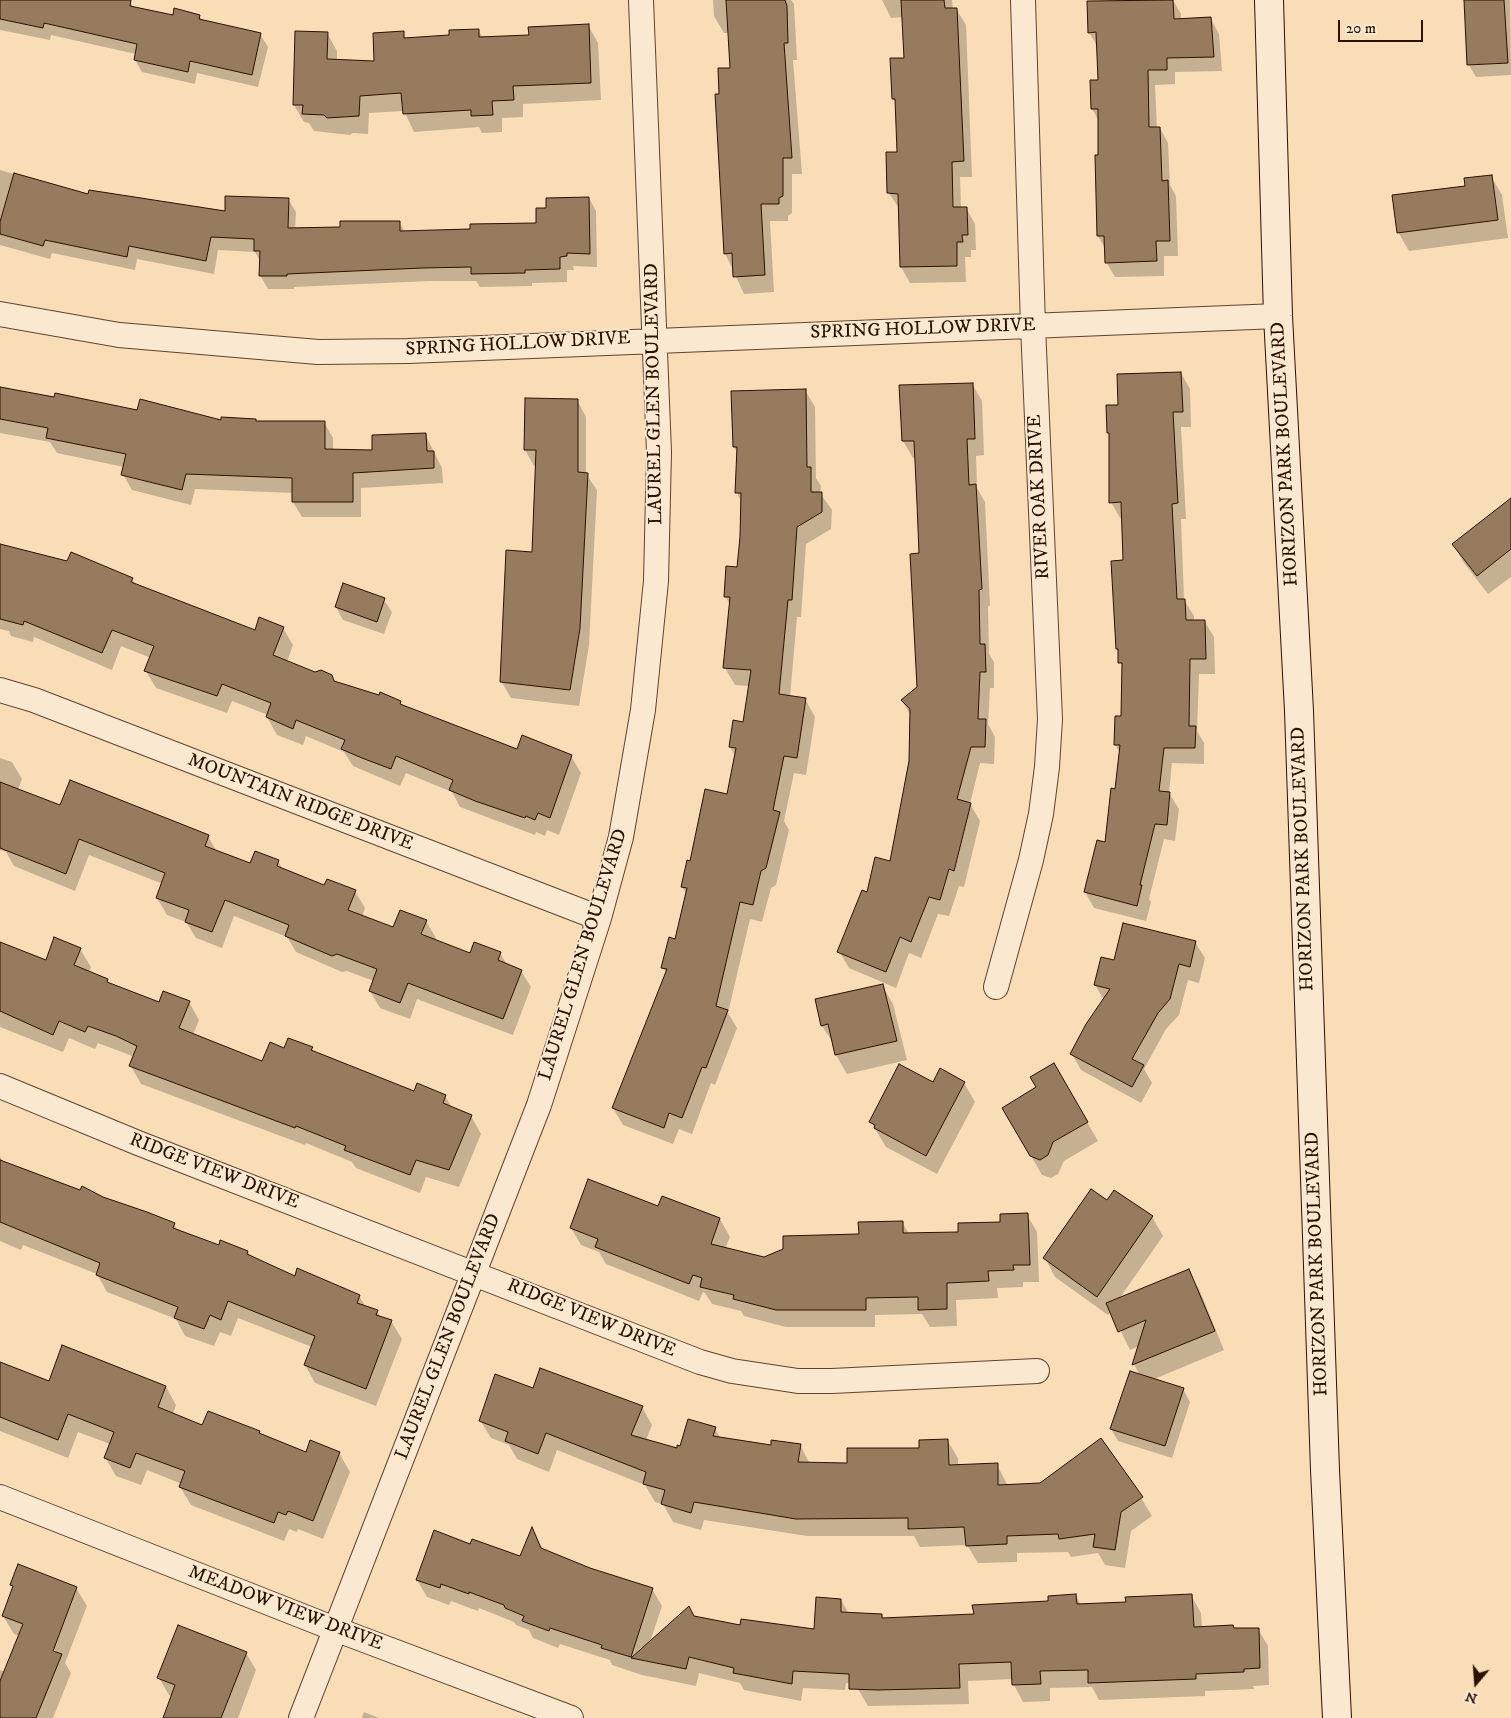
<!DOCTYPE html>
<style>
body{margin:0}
#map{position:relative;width:1511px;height:1718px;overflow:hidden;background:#f8ddb7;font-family:"IM FELL DW Pica",serif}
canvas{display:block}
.north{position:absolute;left:1451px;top:1658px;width:50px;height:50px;-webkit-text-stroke:4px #fae9d0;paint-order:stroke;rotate:198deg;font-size:14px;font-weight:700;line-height:20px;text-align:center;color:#2c1000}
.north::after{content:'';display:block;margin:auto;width:18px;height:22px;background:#2c1000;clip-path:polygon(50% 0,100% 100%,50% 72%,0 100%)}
.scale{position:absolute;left:1338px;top:20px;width:85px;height:22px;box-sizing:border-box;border:2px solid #2c1000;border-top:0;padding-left:6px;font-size:15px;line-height:18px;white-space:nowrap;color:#2c1000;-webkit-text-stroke:4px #fae9d0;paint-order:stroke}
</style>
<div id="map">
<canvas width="1511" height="1718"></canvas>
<div class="north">N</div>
<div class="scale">20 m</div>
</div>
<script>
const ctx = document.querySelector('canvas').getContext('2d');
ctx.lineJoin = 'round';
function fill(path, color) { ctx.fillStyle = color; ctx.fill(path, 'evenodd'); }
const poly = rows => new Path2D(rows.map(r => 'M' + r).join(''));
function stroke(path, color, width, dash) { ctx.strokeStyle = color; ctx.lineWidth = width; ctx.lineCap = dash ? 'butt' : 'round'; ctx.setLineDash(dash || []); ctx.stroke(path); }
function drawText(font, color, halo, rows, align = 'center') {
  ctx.font = font + ' "IM FELL DW Pica",serif'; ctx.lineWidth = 4; ctx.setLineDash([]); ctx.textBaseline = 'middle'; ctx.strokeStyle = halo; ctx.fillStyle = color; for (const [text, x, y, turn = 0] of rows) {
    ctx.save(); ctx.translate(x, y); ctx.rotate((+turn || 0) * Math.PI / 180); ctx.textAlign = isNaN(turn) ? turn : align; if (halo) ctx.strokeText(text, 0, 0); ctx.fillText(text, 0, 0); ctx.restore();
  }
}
fill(poly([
 [0,0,123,0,130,2,134,8,174,16,199,16,203,21,260,34,268,47,258,87,197,73,195,84,142,72,135,60,136,54,51,35,50,40,0,30],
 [713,0,791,0,794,4,797,60,793,60,802,174,792,174,792,213,788,216,788,221,770,221,774,292,744,294,725,253,721,95,731,69,729,33,724,33,714,16],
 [882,0,952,0,953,9,956,9,966,25,972,177,960,177,961,208,966,208,975,224,976,250,971,250,971,257,965,257,966,282,910,283,901,267,899,208,888,192,898,153,897,105,893,99,905,59,903,17,891,18],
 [1125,0,1173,0,1181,14,1181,20,1211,19,1219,34,1222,71,1175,72,1175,84,1155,85,1157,129,1160,128,1168,143,1170,185,1176,196,1178,256,1164,256,1164,276,1115,277,1106,262,1106,250,1098,236,1099,121,1092,109,1091,81,1099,81,1098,48,1089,32],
 [1465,0,1510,0,1511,75,1476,77,1469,65],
 [588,25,598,43,601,100,523,104,523,117,502,118,502,132,482,133,479,127,414,132,404,111,369,113,368,134,353,133,350,135,314,131,309,123,304,122,294,105,327,33,337,51,337,60,376,62,403,33,406,39,450,36,478,30,483,38,530,36],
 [0,170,89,196,226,213,288,199,296,212,295,229,341,228,399,222,405,232,537,225,547,210,589,198,596,211,597,267,573,266,574,270,567,270,567,282,532,283,532,286,480,287,476,281,430,281,294,287,294,289,268,289,260,275,260,261,255,252,218,250,214,274,137,259,135,270,52,253,50,259,0,245],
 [1491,176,1502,195,1508,238,1409,251,1398,232,1466,187],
 [1181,373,1190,389,1191,427,1181,427,1186,519,1181,519,1184,600,1194,616,1194,622,1205,622,1214,637,1215,674,1199,674,1197,731,1204,743,1204,764,1172,763,1169,793,1179,809,1175,841,1164,839,1149,899,1151,902,1146,921,1094,908,1085,892,1106,843,1117,790,1120,753,1115,744,1122,717,1123,669,1117,649,1113,562,1124,561,1122,518,1120,518,1111,502,1111,437,1108,433,1119,406],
 [972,384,982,401,984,455,976,456,977,488,985,502,990,606,988,606,989,654,994,662,994,688,990,688,988,724,995,737,994,764,980,763,970,804,980,821,964,887,959,886,949,916,938,914,921,958,909,953,896,988,849,968,839,951,868,894,890,863,911,761,911,716,902,701,919,688,920,555,916,458,913,458,903,441],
 [0,389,138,412,223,421,324,422,333,438,333,450,374,451,425,434,442,468,443,483,361,488,361,517,302,517,293,502,293,493,195,489,191,505,132,490,123,474,124,467,57,453,50,442,0,433],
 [805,390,815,407,816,478,821,486,820,493,832,510,831,529,806,544,801,617,797,617,790,697,805,699,815,717,806,775,794,773,784,821,789,830,776,885,771,888,762,922,750,919,728,1013,737,1028,715,1085,711,1083,692,1134,679,1129,673,1144,623,1125,613,1108,667,974,663,968,676,940,687,895,682,887,691,863,728,795,736,757,730,747,744,723,749,686,735,685,725,668,731,606,725,596,738,568,742,503,737,493,738,454,734,447],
 [577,400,586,417,586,474,597,490,589,645,579,706,511,698,501,681,534,553,537,466,534,466,525,450],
 [1511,500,1511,577,1488,594,1464,563,1453,544],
 [0,545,132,579,136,585,255,632,283,628,293,645,287,662,315,674,331,676,335,682,400,702,403,706,517,751,571,756,581,773,559,835,547,830,545,836,536,832,535,835,460,807,452,792,406,773,400,786,353,766,344,752,306,736,303,745,277,735,267,717,268,715,232,701,227,713,156,688,146,671,151,658,121,646,112,670,34,637,33,642,11,636,9,631,0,629],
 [384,600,392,612,384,634,343,620,336,607],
 [0,758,12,762,22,779,18,790,61,807,208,836,217,852,251,865,278,861,283,870,325,886,355,891,365,908,362,917,394,929,426,921,436,938,435,941,470,954,500,953,507,965,521,971,531,987,513,1035,417,999,410,1019,380,1008,370,991,374,981,347,971,342,972,296,952,287,937,234,916,222,948,196,938,186,922,167,915,157,898,163,884,89,855,75,891,14,866,6,852,0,850],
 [1195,942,1205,958,1199,983,1188,980,1179,1015,1166,1029,1144,1069,1152,1083,1141,1103,1081,1070,1072,1054,1104,1000,1095,985,1115,961],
 [0,944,46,962,80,949,91,967,89,972,107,980,110,985,159,1003,189,1002,199,1020,193,1035,263,1063,285,1050,312,1048,314,1052,415,1092,445,1096,452,1108,471,1116,481,1134,459,1187,426,1177,420,1193,356,1168,352,1162,306,1143,305,1145,141,1084,131,1066,134,1057,127,1054,98,1043,95,1049,69,1038,63,1052,0,1027],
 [882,985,893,1004,907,1060,847,1074,836,1055,834,1044,822,1026],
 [1054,1065,1098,1141,1064,1161,1058,1174,1051,1178,1042,1175,1004,1108,1037,1087],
 [933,1083,964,1083,975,1102,937,1174,886,1147,871,1122],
 [0,1156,3,1162,174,1224,178,1231,219,1246,248,1252,250,1256,295,1278,359,1296,366,1307,377,1311,381,1318,391,1321,402,1339,376,1406,315,1383,305,1365,312,1347,238,1318,231,1336,220,1332,214,1346,185,1336,176,1319,107,1292,97,1274,23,1245,21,1250,0,1241],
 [1115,1191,1152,1217,1163,1236,1119,1299,1188,1271,1199,1289,1224,1350,1152,1380,1183,1389,1190,1402,1172,1458,1118,1441,1111,1429,1140,1376,1134,1364,1139,1346,1130,1350,1111,1311,1108,1315,1055,1277,1045,1258,1107,1202],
 [663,1198,720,1219,730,1237,725,1249,764,1259,860,1235,902,1222,909,1234,960,1233,1027,1215,1037,1232,1039,1282,1023,1282,1023,1287,997,1288,998,1298,956,1300,957,1326,930,1327,922,1314,875,1315,875,1327,786,1327,744,1316,741,1311,712,1304,705,1293,703,1292,699,1301,606,1264,599,1252,581,1245,571,1228,659,1208],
 [63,1347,166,1387,176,1405,173,1414,203,1426,259,1432,261,1435,306,1454,339,1453,350,1472,323,1539,298,1529,297,1532,289,1529,284,1541,191,1505,180,1487,182,1484,147,1470,141,1485,116,1476,105,1457,110,1444,78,1432,68,1458,0,1431,0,1363,49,1382],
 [533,1389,642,1407,652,1425,646,1440,678,1449,715,1429,721,1439,772,1446,800,1445,810,1464,848,1464,920,1449,947,1440,958,1458,958,1466,997,1465,1008,1486,1141,1498,1152,1516,1131,1531,1125,1568,1105,1565,1098,1553,1071,1557,1068,1552,1017,1553,1017,1562,978,1563,967,1545,920,1547,914,1536,807,1536,704,1520,701,1530,673,1522,663,1504,655,1502,645,1485,557,1450,549,1472,517,1459,509,1445,491,1438,480,1420],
 [532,1530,544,1551,590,1569,652,1589,662,1606,650,1642,693,1617,741,1627,816,1631,841,1600,849,1614,882,1616,884,1620,975,1615,1076,1596,1081,1605,1127,1604,1191,1595,1201,1613,1202,1627,1258,1629,1268,1646,1269,1685,1253,1686,1254,1689,1205,1691,1205,1696,1099,1700,1092,1687,1050,1688,1050,1701,1023,1702,1014,1685,1013,1679,968,1681,969,1704,868,1706,858,1689,857,1683,846,1683,845,1690,803,1688,801,1701,744,1690,740,1683,699,1673,696,1686,642,1675,612,1665,610,1660,560,1644,558,1648,533,1638,529,1630,516,1625,514,1622,479,1608,478,1611,451,1601,449,1605,427,1597,417,1580,471,1545,521,1558],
 [12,1584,76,1588,87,1606,65,1663,71,1673,53,1718,0,1718,0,1670,5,1672,19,1636,14,1634,3,1616,14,1588],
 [246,1653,256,1670,238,1718,164,1718,172,1696,169,1695,159,1678],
 [364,1712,379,1718,362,1718]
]), '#0003');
const building = poly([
 [0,0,131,0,130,6,173,15,174,8,200,15,199,19,261,33,252,75,190,61,188,72,134,60,137,44,44,23,43,28,0,19,0,0],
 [726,0,785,0,787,6,788,43,784,43,792,158,783,158,783,196,779,198,779,204,761,204,765,275,733,277,732,253,724,254,715,94,719,94,718,68,730,68,726,0],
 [901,0,944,0,945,8,957,8,964,161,952,162,953,207,967,207,968,235,962,235,963,242,957,242,957,266,900,267,898,194,887,193,886,152,897,152,895,99,892,99,890,58,904,58,901,0],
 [1173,0,1174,19,1211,17,1214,57,1167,58,1167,70,1148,70,1149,127,1160,127,1162,181,1168,180,1170,241,1156,241,1157,261,1105,263,1104,236,1097,236,1095,155,1098,155,1098,109,1091,109,1090,80,1098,80,1096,32,1088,33,1087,1,1173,0],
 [1464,0,1504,0,1508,63,1467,65,1464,0],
 [589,24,591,83,513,86,514,100,492,101,493,115,471,116,471,110,403,114,401,93,360,96,359,116,327,118,324,115,302,114,303,105,293,105,295,31,328,32,327,59,374,61,373,33,404,31,404,38,449,35,449,30,479,29,479,37,529,35,528,27,589,24],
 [14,173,88,194,89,190,225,211,225,196,289,198,288,228,340,227,340,221,400,221,400,231,470,229,470,224,536,223,536,208,546,208,546,198,589,197,590,254,567,253,567,256,560,257,560,269,525,270,525,273,471,274,471,267,422,268,287,274,287,276,259,276,260,251,254,251,254,239,211,237,206,261,129,246,127,257,45,240,43,246,0,234,0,222,14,173],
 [1492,175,1498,220,1397,233,1392,195,1465,186,1464,178,1492,175],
 [1181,372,1183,412,1173,412,1178,503,1172,504,1177,599,1185,599,1186,620,1205,620,1206,659,1190,659,1189,726,1196,726,1195,748,1164,748,1159,791,1170,792,1167,825,1155,824,1140,885,1142,885,1137,906,1084,892,1097,840,1105,842,1111,788,1115,789,1120,745,1114,745,1115,716,1121,716,1122,663,1118,663,1118,649,1116,649,1111,561,1123,560,1121,502,1109,503,1109,433,1107,433,1106,405,1118,405,1117,374,1181,372],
 [973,383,975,439,967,439,969,485,976,484,982,589,979,590,980,644,985,644,986,672,980,672,978,719,986,719,985,747,971,747,957,799,971,803,954,871,949,869,940,900,929,897,911,942,900,937,886,972,837,952,862,890,867,892,875,857,890,861,909,761,910,709,901,700,917,687,910,554,919,553,917,504,914,441,902,441,899,385,973,383],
 [0,387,54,397,55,393,137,410,140,399,221,420,221,417,256,419,256,421,325,421,325,449,372,450,372,435,426,433,427,451,434,451,434,468,353,473,353,502,292,502,292,478,186,474,182,490,121,475,126,454,46,438,48,428,0,419,0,387],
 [806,389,807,467,811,467,811,492,822,492,822,512,797,527,792,600,788,600,779,694,806,698,797,758,784,756,773,810,780,812,766,868,761,871,753,905,740,902,716,1006,728,1010,706,1068,702,1067,682,1118,669,1113,664,1128,612,1108,667,969,661,968,669,937,675,939,687,888,681,887,687,860,690,861,705,789,727,794,736,748,729,747,733,720,743,722,751,670,723,668,730,597,724,597,726,566,737,567,740,537,741,493,735,493,737,447,733,447,731,391,806,389],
 [525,398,578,399,578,472,588,473,580,628,570,690,500,682,506,550,532,552,536,450,524,450,525,398],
 [1511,498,1511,549,1477,576,1452,544,1511,498],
 [0,544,67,561,71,552,133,578,131,582,255,630,259,617,284,627,273,655,315,672,321,670,332,675,334,681,379,695,380,692,401,701,400,704,517,749,522,735,572,755,550,818,538,813,535,820,526,816,525,818,475,801,449,790,453,780,396,756,391,769,362,758,341,749,345,740,296,720,293,729,266,717,271,703,222,684,217,696,144,671,154,646,112,630,102,653,24,621,23,625,0,619,0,544],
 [343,583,385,598,377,622,335,607,343,583],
 [70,780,209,835,205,846,250,863,255,851,279,860,277,866,324,885,327,879,356,890,348,910,393,927,400,910,427,920,421,934,470,953,474,942,501,952,498,960,522,970,503,1019,408,983,400,1003,369,991,377,969,337,954,332,956,285,936,289,925,225,900,212,932,185,922,189,910,156,898,165,873,79,839,66,874,0,848,0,782,60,805,70,780],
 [1123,923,1196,941,1190,967,1179,964,1170,999,1158,1013,1132,1059,1144,1065,1132,1087,1070,1054,1086,1024,1110,989,1094,985,1101,957,1114,960,1123,923],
 [54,937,81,948,74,965,108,979,107,982,159,1002,163,991,190,1001,179,1028,262,1061,270,1042,284,1048,288,1038,313,1047,311,1050,414,1091,417,1083,446,1095,443,1103,472,1115,449,1170,416,1160,410,1175,344,1150,346,1146,296,1126,295,1128,129,1066,137,1046,116,1036,88,1026,85,1032,59,1021,53,1035,0,1011,0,942,46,960,54,937],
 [883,984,897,1041,835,1055,828,1024,821,1026,815,999,883,984],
 [1054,1063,1088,1122,1053,1142,1048,1155,1040,1160,1030,1156,1002,1108,1036,1087,1030,1077,1054,1063],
 [899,1064,933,1082,940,1068,965,1082,926,1156,874,1128,875,1125,869,1122,899,1064],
 [0,1160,80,1190,82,1186,103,1197,147,1212,175,1223,173,1228,219,1245,220,1240,248,1251,247,1254,295,1276,297,1268,360,1295,357,1303,378,1310,376,1315,392,1320,366,1389,304,1365,315,1336,228,1301,221,1320,210,1315,204,1329,174,1318,178,1307,96,1275,100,1263,0,1222,0,1160],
 [588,1179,658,1206,662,1196,720,1218,711,1244,764,1257,783,1249,783,1236,859,1234,858,1222,903,1221,903,1233,958,1232,958,1223,1000,1222,1000,1214,1028,1213,1030,1265,1013,1265,1014,1270,988,1271,989,1281,947,1283,947,1309,918,1310,918,1297,866,1298,866,1310,776,1310,733,1299,734,1295,700,1287,702,1278,693,1275,689,1284,595,1247,598,1239,570,1228,588,1179],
 [1091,1189,1107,1200,1114,1190,1153,1216,1097,1297,1043,1258,1091,1189],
 [1189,1269,1215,1331,1132,1365,1146,1320,1118,1332,1106,1303,1189,1269],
 [62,1345,166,1386,158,1407,202,1425,208,1411,260,1431,259,1433,306,1452,310,1440,340,1452,313,1521,288,1511,286,1515,278,1512,274,1523,179,1487,185,1471,136,1453,130,1468,104,1458,114,1432,68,1414,58,1440,0,1417,0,1362,49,1381,62,1345],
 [540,1368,643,1406,631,1435,677,1448,677,1445,680,1446,688,1419,716,1427,713,1436,771,1445,771,1440,801,1444,798,1462,847,1463,847,1448,919,1448,919,1440,948,1439,949,1465,998,1463,998,1485,1040,1483,1101,1438,1143,1497,1121,1512,1115,1550,1093,1547,1095,1534,1059,1539,1058,1534,1007,1536,1007,1544,966,1546,964,1527,908,1529,908,1518,796,1519,694,1502,691,1513,661,1504,665,1490,643,1484,646,1472,546,1433,538,1454,505,1441,508,1432,479,1421,495,1374,533,1388,540,1368],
 [1130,1371,1184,1388,1165,1446,1110,1429,1130,1371],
 [532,1527,541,1548,590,1568,653,1588,631,1657,601,1648,602,1645,550,1628,549,1631,522,1621,524,1616,505,1608,504,1605,469,1592,469,1594,441,1584,440,1588,416,1580,434,1530,470,1544,472,1539,520,1556,532,1527],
 [18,1564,77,1587,53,1651,62,1654,36,1718,0,1718,0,1681,23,1624,2,1616,13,1586,10,1585,18,1564],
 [1076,1594,1077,1604,1126,1602,1125,1597,1192,1594,1194,1627,1233,1625,1234,1628,1259,1628,1260,1668,1244,1669,1244,1672,1196,1674,1196,1679,1088,1683,1088,1670,1040,1671,1041,1684,1012,1685,1011,1662,959,1664,960,1688,878,1690,849,1689,849,1674,793,1671,792,1684,733,1673,734,1668,689,1657,686,1669,631,1658,689,1606,694,1616,740,1625,741,1619,814,1629,816,1597,841,1599,841,1612,882,1614,882,1618,974,1614,972,1605,1048,1601,1048,1596,1076,1594],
 [178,1625,247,1652,221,1718,163,1718,175,1685,157,1678,178,1625]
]);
fill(building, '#967b5f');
stroke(building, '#2c1000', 1);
const street = poly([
 [0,314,119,335,318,352,408,351,1278,316],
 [0,690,34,700,599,918],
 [996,987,1031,860,1041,814,1047,767,1050,719,1033,326,1023,0],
 [0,1086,138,1143,700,1362,732,1371,798,1381,832,1381,1037,1371],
 [0,1497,335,1629,571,1718],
 [301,1718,539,1105,599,918,621,837,643,710,656,581,659,452,641,0]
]);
const secondary = poly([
 [1269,0,1278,316,1299,711,1325,1470,1337,1718]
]);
stroke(street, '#5f432e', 26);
stroke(secondary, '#2c1000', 30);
stroke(street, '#fae9d0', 24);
stroke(secondary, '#fae9d0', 28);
drawText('19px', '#2c1000', '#fae9d0', [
 ["SPRING HOLLOW DRIVE",923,330,-2],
 ["SPRING HOLLOW DRIVE",518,345,-3],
 ["LAUREL GLEN BOULEVARD",655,394,-91],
 ["HORIZON PARK BOULEVARD",1286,454,-93],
 ["RIVER OAK DRIVE",1040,497,-93],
 ["MOUNTAIN RIDGE DRIVE",300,803,21],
 ["HORIZON PARK BOULEVARD",1304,859,-92],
 ["LAUREL GLEN BOULEVARD",584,955,-73],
 ["RIDGE VIEW DRIVE",214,1172,21],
 ["HORIZON PARK BOULEVARD",1318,1264,-92],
 ["RIDGE VIEW DRIVE",591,1319,22],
 ["LAUREL GLEN BOULEVARD",449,1337,-69],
 ["MEADOW VIEW DRIVE",285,1609,21]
]);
</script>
